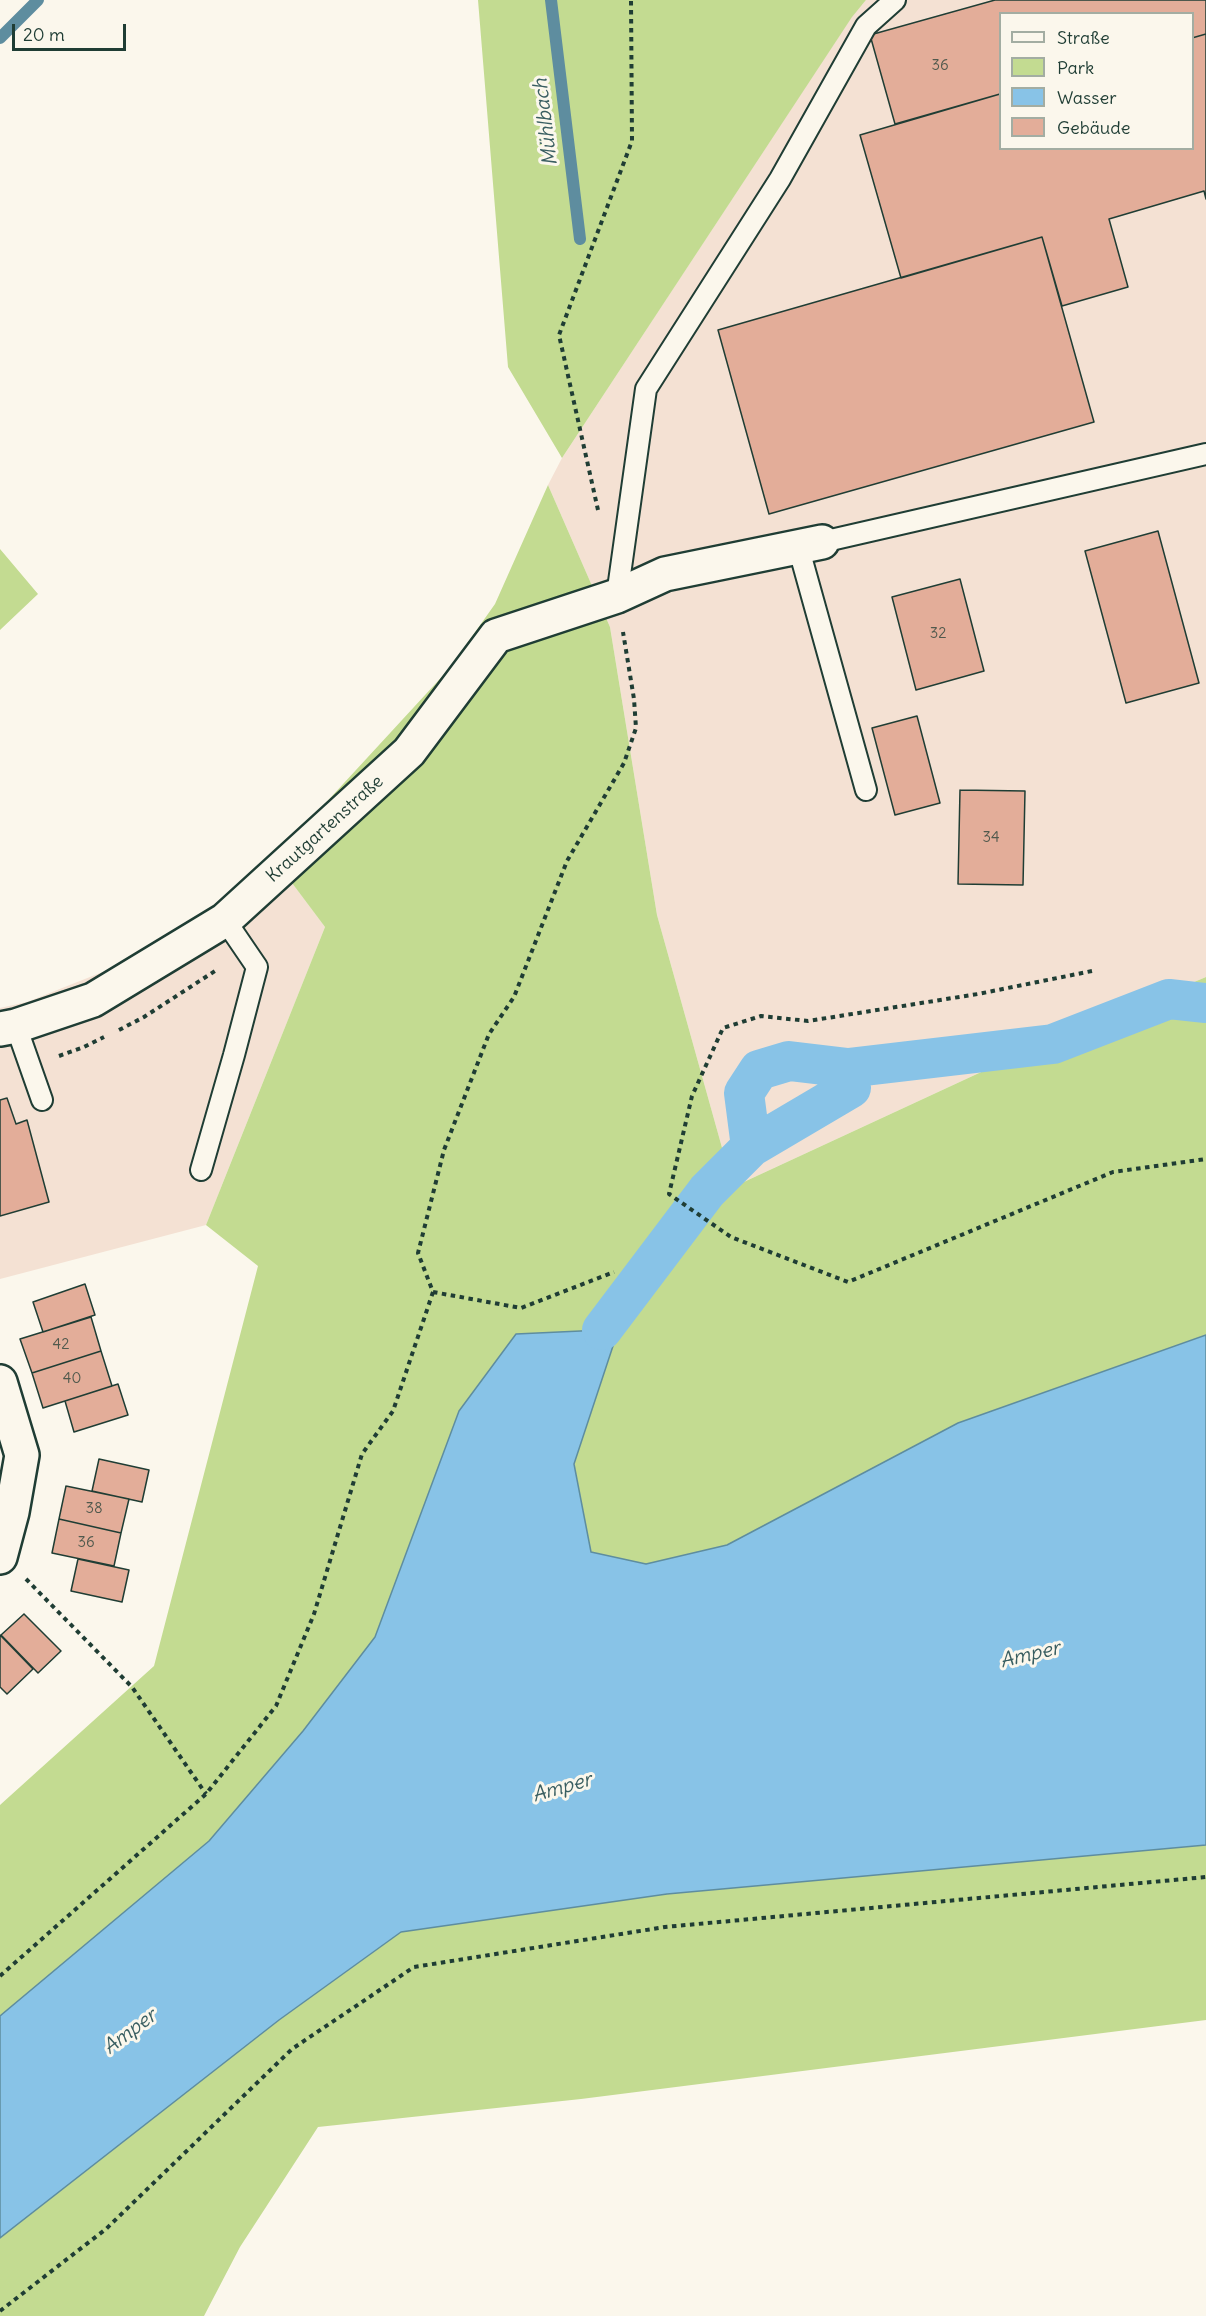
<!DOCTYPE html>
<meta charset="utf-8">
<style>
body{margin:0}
#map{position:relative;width:1206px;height:2316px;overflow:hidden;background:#fbf7ec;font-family:Delius,sans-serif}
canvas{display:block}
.legend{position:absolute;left:999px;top:12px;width:195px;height:138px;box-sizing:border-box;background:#fbf7ec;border:2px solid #a3ada2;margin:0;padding:8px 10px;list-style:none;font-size:18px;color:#1f3d34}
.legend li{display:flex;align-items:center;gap:12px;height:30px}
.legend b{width:30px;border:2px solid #a3ada2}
.scale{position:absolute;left:12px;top:24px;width:114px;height:27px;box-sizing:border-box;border:3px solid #1f3d34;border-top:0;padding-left:8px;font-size:18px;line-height:21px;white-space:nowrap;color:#1f3d34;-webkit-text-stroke:4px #fbf7ec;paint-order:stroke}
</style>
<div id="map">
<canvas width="1206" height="2316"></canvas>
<ul class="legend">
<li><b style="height:8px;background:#fbf7ec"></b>Straße</li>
<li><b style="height:16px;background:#c3db91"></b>Park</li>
<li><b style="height:16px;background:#88c3e7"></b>Wasser</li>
<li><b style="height:16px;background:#e3ad99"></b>Gebäude</li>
</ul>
<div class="scale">20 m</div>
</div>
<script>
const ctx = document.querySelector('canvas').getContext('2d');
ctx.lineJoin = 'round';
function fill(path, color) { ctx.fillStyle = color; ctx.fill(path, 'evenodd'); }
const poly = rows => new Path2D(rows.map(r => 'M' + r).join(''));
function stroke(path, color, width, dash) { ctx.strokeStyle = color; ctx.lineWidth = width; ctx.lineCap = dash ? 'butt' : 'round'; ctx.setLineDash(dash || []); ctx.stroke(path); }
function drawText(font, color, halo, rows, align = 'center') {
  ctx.font = font + ' Delius,sans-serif'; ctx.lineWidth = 6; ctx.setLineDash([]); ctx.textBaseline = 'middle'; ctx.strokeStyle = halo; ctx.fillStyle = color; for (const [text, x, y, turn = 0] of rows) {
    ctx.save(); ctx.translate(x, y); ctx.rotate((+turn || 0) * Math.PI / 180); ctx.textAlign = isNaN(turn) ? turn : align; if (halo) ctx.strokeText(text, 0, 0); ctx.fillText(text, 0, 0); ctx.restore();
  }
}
fill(poly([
 [866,0,1206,0,1206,977,992,1067,733,1187,657,915,610,627,548,485,562,458,852,16],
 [1000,14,1192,14,1192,148,1000,148],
 [274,859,325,927,206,1225,0,1279,0,1008,27,1002,110,969,188,924]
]), '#f4e1d3');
fill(poly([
 [478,0,866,0,852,17,562,458,508,367],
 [548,485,610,627,657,915,733,1187,992,1067,1206,977,1206,1335,958,1423,727,1545,646,1564,591,1552,574,1463,612,1346,459,1411,375,1637,303,1731,209,1841,0,2016,0,1805,154,1666,258,1266,206,1225,325,927,274,859,449,669,495,604],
 [0,549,38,594,0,630],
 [1206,1845,1206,2020,581,2099,318,2127,240,2247,204,2316,0,2316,0,2238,279,2020,401,1932,667,1894]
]), '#c3db91');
const water = poly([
 [602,1330,613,1346,574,1464,591,1552,646,1564,727,1545,958,1423,1206,1335,1206,1845,667,1894,401,1932,279,2020,0,2238,0,2016,209,1841,303,1731,375,1637,459,1411,516,1334,602,1330]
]);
fill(water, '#88c3e7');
stroke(water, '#5e8d9f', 1.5);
stroke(poly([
 [551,0,580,239],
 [0,38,38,0]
]), '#5e8d9f', 12);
stroke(poly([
 [751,1147,744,1093,759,1070,789,1061,848,1068],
 [602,1330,707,1191,751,1147,851,1088,848,1068,1053,1044,1169,999,1206,1003]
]), '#88c3e7', 40);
const building = poly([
 [995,0,1206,0,1206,34,1192,38,1192,14,1000,14,1000,94,895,124,870,35,995,0],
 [1206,34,1206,199,1204,191,1109,219,1128,287,1062,306,1042,237,901,278,860,135,1000,94,1000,148,1192,148,1192,38,1206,34],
 [1042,237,1094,422,769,514,718,330,1042,237],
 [1158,531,1199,683,1126,703,1085,551,1158,531],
 [960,579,984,671,916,690,892,597,960,579],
 [917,716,940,803,895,815,872,728,917,716],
 [960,790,1025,791,1023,885,958,884,960,790],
 [7,1098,16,1124,27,1120,49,1202,0,1216,0,1100,7,1098],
 [85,1284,95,1315,43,1332,33,1302,85,1284],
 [91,1317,101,1351,32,1373,20,1339,91,1317],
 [101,1351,112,1386,43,1408,32,1373,101,1351],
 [118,1384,128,1415,74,1432,65,1401,118,1384],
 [99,1459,149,1470,142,1502,92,1491,99,1459],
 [66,1486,129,1499,121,1533,59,1519,66,1486],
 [59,1519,121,1533,114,1566,52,1553,59,1519],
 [78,1559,129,1570,122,1602,71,1591,78,1559],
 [24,1614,61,1651,38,1673,1,1635,24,1614],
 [0,1635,33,1669,7,1694,0,1687,0,1635]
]);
fill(building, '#e3ad99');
stroke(building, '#1f3d34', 1.5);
const lane = poly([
 [822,542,1206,454],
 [798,546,866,790],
 [617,596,646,389,780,179,866,26,895,0],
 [16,1026,42,1100],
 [201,1170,234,1055,257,967,225,920]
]);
const street = poly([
 [0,1029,16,1026,93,1000,225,920,409,752,496,636,617,596,665,574,822,542],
 [0,1382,22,1455,12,1512,0,1557]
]);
stroke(lane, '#1f3d34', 24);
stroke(street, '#1f3d34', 38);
stroke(poly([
 [598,510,559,335,632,141,631,0],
 [1092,971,978,994,808,1021,761,1016,723,1028,692,1096,669,1194,731,1237,848,1282,1113,1172,1206,1159],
 [119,1030,144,1017,215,971],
 [59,1056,84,1047,104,1037],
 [433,1292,521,1308,614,1272],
 [26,1579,132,1687,206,1794],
 [0,1976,206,1794,276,1706,314,1614,362,1454,393,1411,433,1292,418,1253,444,1150,489,1034,514,997,567,861,624,763,636,728,634,699,623,632],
 [0,2311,106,2229,292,2049,414,1967,665,1927,1206,1877]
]), '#1f3d34', 4, [4.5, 4.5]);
stroke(lane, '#fbf7ec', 20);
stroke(street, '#fbf7ec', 33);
drawText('15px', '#50594d', null, [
 ["36",940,66],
 ["32",938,634],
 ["34",991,838],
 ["42",61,1345],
 ["40",72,1379],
 ["38",94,1509],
 ["36",86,1543]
]);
drawText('18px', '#1f3d34', '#fbf7ec', [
 ["Krautgartenstraße",325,829,-42]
]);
drawText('italic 20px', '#395e61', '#fbf7ec', [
 ["Mühlbach",546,122,-97],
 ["Amper",1030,1655,-13],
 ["Amper",562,1788,-16],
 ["Amper",130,2032,-37]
]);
</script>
